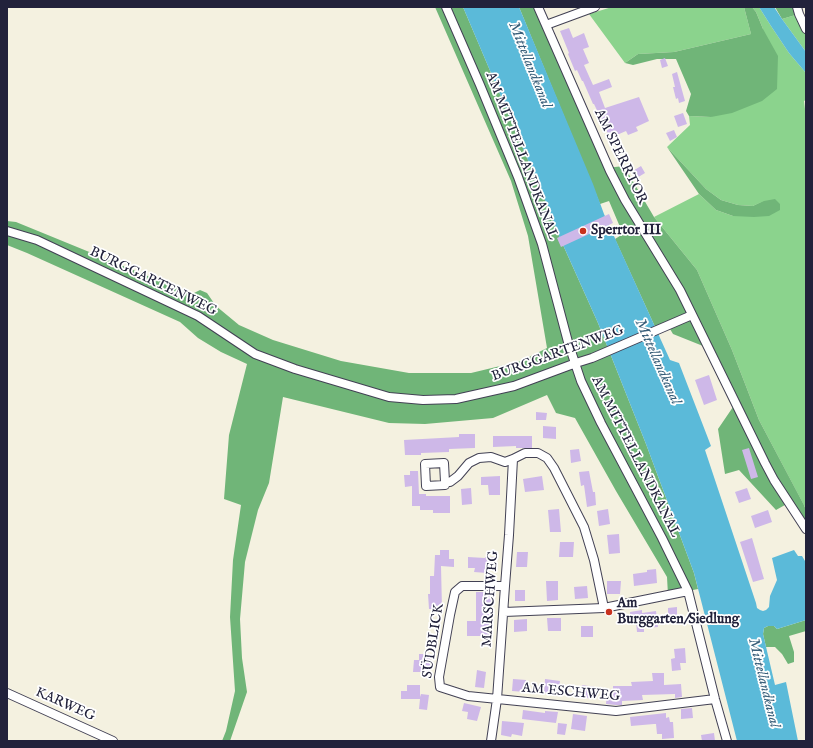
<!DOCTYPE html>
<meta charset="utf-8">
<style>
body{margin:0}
#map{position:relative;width:813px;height:748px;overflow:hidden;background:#f4f1e0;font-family:"IM FELL English",serif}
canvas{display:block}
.frame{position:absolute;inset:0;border:8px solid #22223b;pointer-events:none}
</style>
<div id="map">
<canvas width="813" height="748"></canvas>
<div class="frame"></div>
</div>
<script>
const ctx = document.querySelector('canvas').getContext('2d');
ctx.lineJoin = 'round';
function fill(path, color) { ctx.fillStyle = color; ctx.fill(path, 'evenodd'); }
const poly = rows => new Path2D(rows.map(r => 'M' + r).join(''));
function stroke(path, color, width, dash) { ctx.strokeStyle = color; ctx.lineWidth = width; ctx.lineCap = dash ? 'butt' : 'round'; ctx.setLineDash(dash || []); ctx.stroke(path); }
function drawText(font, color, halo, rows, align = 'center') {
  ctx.font = font + ' "IM FELL English",serif'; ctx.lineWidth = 3.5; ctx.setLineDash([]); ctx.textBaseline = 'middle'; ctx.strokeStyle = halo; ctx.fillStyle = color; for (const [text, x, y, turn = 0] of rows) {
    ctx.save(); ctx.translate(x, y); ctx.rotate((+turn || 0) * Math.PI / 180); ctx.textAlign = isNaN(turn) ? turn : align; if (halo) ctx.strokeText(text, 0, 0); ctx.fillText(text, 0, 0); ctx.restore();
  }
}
fill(poly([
 [612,7,744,7,751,34,674,52,638,54,625,63,589,14],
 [752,7,759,7,771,26,789,53,806,73,806,100,804,101,806,117,806,509,759,420,732,350,697,270,654,217,699,194,716,210,733,216,764,201,753,206,738,205,721,200,706,189,667,147,690,125,689,116,711,117,763,29,756,12],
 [799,14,806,29,806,52,782,19]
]), '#8bd38d');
fill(poly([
 [435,7,463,7,545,200,559,236,598,323,646,444,694,573,698,589,668,595,667,577,616,491,575,418,556,413,547,395,493,418,425,424,389,423,283,397,269,483,258,510,245,562,240,619,242,658,247,692,230,741,222,741,226,731,235,691,230,617,233,560,241,505,224,499,229,435,247,364,221,352,198,338,180,322,27,253,7,245,7,221,16,222,192,294,200,290,207,293,216,306,239,325,273,340,341,361,409,373,471,373,521,361,547,348,528,236,511,181],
 [519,7,535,7,606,168,624,166,654,217,697,270,732,350,759,420,804,505,806,510,806,522,792,501,776,510,739,470,725,474,718,429,733,407,739,400,711,344,703,346,673,334,667,324,656,329,615,239,623,234,609,201,600,204],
 [744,7,752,7,756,12,763,29,778,56,777,89,762,101,732,113,711,117,689,116,686,111,691,94,676,59,657,59,633,65,625,63,638,54,674,52,751,34],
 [775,7,797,7,799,14,782,19],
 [667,147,706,189,721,200,738,205,753,206,764,201,775,199,780,204,780,210,769,216,754,217,733,216,716,210,699,194],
 [806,620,806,631,789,636,794,652,794,662,788,664,782,654,775,647,766,647,763,634,764,628,768,626,774,626,777,629]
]), '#70b578');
fill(poly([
 [463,7,519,7,593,184,604,214,670,360,679,363,711,446,705,450,756,603,757,608,760,610,763,611,766,610,769,607,770,596,777,580,772,558,794,550,798,556,802,556,805,561,806,620,777,629,774,626,768,626,764,628,763,634,775,685,786,682,798,741,737,741,694,573,646,444,598,323,559,236,550,212],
 [759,7,774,7,782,19,806,52,806,73,789,53,771,26]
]), '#5bbad9');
fill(poly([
 [569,28,573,38,584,33,589,47,583,49,589,63,584,65,593,85,609,79,612,87,599,92,605,108,639,97,649,121,636,127,638,131,628,135,626,131,610,138,594,104,593,104,583,81,582,81,577,70,575,71,568,54,569,53,560,31],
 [665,58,668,66,662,68,660,60],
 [677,72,685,101,679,103,678,98,676,99,673,87,675,87,672,74],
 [683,113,687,124,678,127,674,116],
 [674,130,677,137,670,141,666,133],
 [641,166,645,173,635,179,631,172],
 [609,214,613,223,561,247,557,238],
 [709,375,717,400,704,405,695,380],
 [536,412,547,413,546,420,536,420],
 [543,426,556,427,556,439,543,438],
 [459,434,475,434,475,448,449,449,449,452,421,453,421,455,405,455,404,440,459,437],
 [493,436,532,436,532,448,516,448,516,446,493,447],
 [749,448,758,477,751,479,742,450],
 [579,449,581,461,571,463,570,450],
 [410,471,418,471,419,494,426,494,426,496,450,496,450,513,433,513,433,510,420,510,420,506,412,506,412,486,405,487,404,475,410,475],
 [589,471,593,492,595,492,596,505,587,507,584,485,581,486,579,472],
 [500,476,500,495,489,495,488,485,481,485,481,477],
 [542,476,544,490,525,492,523,479],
 [471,488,472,504,462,505,461,489],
 [747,488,751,499,739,503,735,492],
 [559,509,561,532,550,532,548,510],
 [608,509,610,524,599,526,597,511],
 [768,510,772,522,755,528,751,516],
 [619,534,620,553,609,554,607,535],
 [752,538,764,579,753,582,740,542],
 [560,542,574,542,573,557,559,557],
 [440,550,449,550,449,559,454,559,454,567,441,566,442,609,429,609,428,594,430,594,430,576,434,576,435,555,440,555],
 [517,552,528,552,527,567,516,567],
 [468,557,485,558,485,557,495,557,495,569,487,569,487,573,474,572,475,568,468,568],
 [656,569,657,583,634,586,633,574,647,572,647,570],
 [546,581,558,581,558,600,547,601],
 [607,581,621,581,620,594,607,594],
 [587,586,588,598,575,599,574,587],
 [515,590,525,590,525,601,515,601],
 [476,592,492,592,492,617,489,617,489,636,467,636,467,621,476,621],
 [677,607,677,620,668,621,668,608],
 [642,610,642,613,656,611,658,627,644,628,644,632,637,632,636,621,631,622,630,612],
 [547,618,561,618,561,631,548,631],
 [527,619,527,631,514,632,514,620],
 [581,626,593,626,593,637,581,637],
 [685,648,686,663,680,663,681,670,672,671,671,659,675,658,674,649],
 [419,654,431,654,430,672,413,672,414,660,419,660],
 [477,670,486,672,484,688,475,687],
 [652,673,664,673,664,685,681,684,682,697,675,698,675,694,642,695,643,700,622,701,622,705,616,705,606,704,607,693,613,693,613,686,632,686,631,682,653,681],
 [513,679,526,680,525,692,512,691],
 [545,679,560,681,558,695,544,693],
 [407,685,420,685,420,697,421,694,429,695,427,710,419,709,420,699,401,699,401,691,407,691],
 [582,685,595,687,593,699,581,697],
 [464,703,481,707,477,721,467,719,468,712,462,711],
 [692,708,693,718,681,719,681,709],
 [523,710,545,713,545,711,558,712,556,723,522,719],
 [666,713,666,718,669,717,670,722,673,722,674,738,662,739,662,734,657,734,656,724,654,724,631,726,630,717],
 [573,714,587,716,585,731,571,729],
 [502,721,524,723,522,736,512,734,511,737,501,735],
 [558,723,567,724,565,735,557,734],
 [714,733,715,741,702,741,701,735]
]), '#ceb8e8');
const street = poly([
 [446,7,480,85,518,177,542,244,568,342,581,381,601,423,662,538,688,591,715,699,727,741],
 [538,7,610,171,625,200,680,290,765,463,774,480,806,529],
 [797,7,799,14,806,29],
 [546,25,595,7],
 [7,231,37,240,198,316,255,354,295,369,389,397,423,400,456,399,514,386,576,363,592,358,692,315],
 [445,482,444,463,425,464,426,486,445,485,445,482,450,482,458,476,469,463,479,458,491,457,505,462,513,459,525,453,538,453,547,458,554,468,584,527,594,560,604,608],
 [505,586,462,586,455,592,450,615,439,677,440,687,468,696,616,711,715,699],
 [504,612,604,608,688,591],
 [7,693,113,741],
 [491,741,497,699,505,586,509,535,513,459]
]);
stroke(street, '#424154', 10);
stroke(street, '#fff', 8);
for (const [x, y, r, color] of [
 [583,231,4,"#c8321e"],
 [609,612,4,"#c8321e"]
]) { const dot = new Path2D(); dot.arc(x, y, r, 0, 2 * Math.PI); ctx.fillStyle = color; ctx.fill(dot); stroke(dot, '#fff', 1.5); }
drawText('14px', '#22223b', '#fff', [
 ["AM MITTELLANDKANAL",521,156,69],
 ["AM SPERRTOR",620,157,64],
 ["BURGGARTENWEG",153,282,26],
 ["BURGGARTENWEG",558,354,-20],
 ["AM MITTELLANDKANAL",635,457,63],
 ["MARSCHWEG",491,599,-86],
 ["SÜDBLICK",434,641,-81],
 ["AM ESCHWEG",571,693,5],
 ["KARWEG",65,705,24]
]);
drawText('bold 14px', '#22223b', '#fff', [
 ["Sperrtor III",591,231],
 ["Am",617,604],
 ["Burggarten/Siedlung",617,620]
], 'left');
drawText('italic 15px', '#395f7a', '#fff', [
 ["Mittellandkanal",529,65,68],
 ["Mittellandkanal",657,362,66],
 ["Mittellandkanal",763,683,76]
]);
</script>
